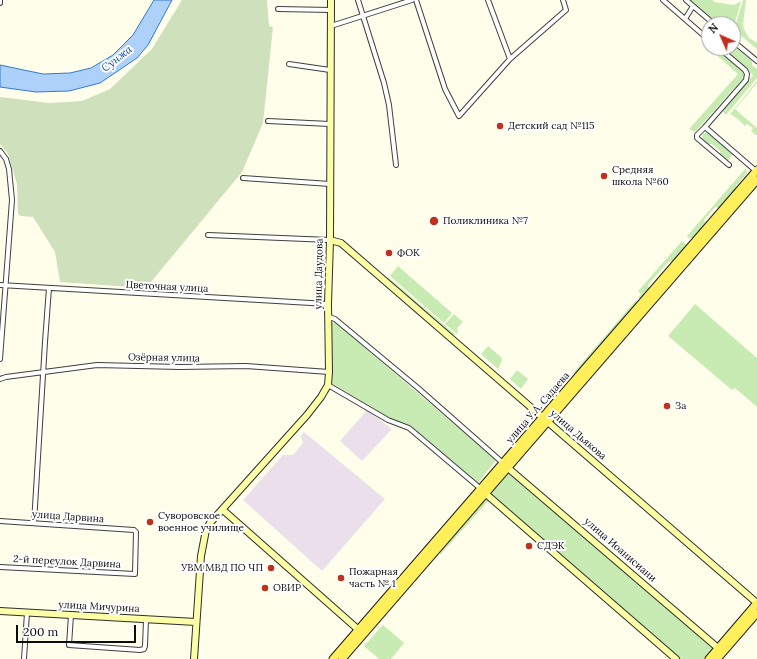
<!DOCTYPE html>
<meta charset="utf-8">
<style>
body{margin:0}
#map{position:relative;width:757px;height:659px;overflow:hidden;background:#fffeeb;font-family:Lora,serif}
canvas{display:block}
.north{position:absolute;left:701px;top:16px;width:40px;height:40px;box-sizing:border-box;background:#fff;border:1px solid #9e9e9e;border-radius:50%;rotate:315deg;font-size:11px;font-weight:700;line-height:16px;text-align:center;color:#0c0c0c}
.north::after{content:'';display:block;margin:auto;width:14px;height:18px;background:#c12f1e;clip-path:polygon(50% 0,100% 100%,50% 72%,0 100%)}
.scale{position:absolute;left:16px;top:625px;width:120px;height:18px;box-sizing:border-box;border:2px solid #0c0c0c;border-top:0;padding-left:5px;font-size:12px;line-height:14px;white-space:nowrap;color:#0c0c0c;-webkit-text-stroke:3px #fff;paint-order:stroke}
</style>
<div id="map">
<canvas width="757" height="659"></canvas>
<div class="north">N</div>
<div class="scale">200 m</div>
</div>
<script>
const ctx = document.querySelector('canvas').getContext('2d');
ctx.lineJoin = 'round';
function fill(path, color) { ctx.fillStyle = color; ctx.fill(path, 'evenodd'); }
const poly = rows => new Path2D(rows.map(r => 'M' + r).join(''));
function stroke(path, color, width, dash) { ctx.strokeStyle = color; ctx.lineWidth = width; ctx.lineCap = dash ? 'butt' : 'round'; ctx.setLineDash(dash || []); ctx.stroke(path); }
function drawText(font, color, halo, rows, align = 'center') {
  ctx.font = font + ' Lora,serif'; ctx.lineWidth = 4; ctx.setLineDash([]); ctx.textBaseline = 'middle'; ctx.strokeStyle = halo; ctx.fillStyle = color; for (const [text, x, y, turn = 0] of rows) {
    ctx.save(); ctx.translate(x, y); ctx.rotate((+turn || 0) * Math.PI / 180); ctx.textAlign = isNaN(turn) ? turn : align; if (halo) ctx.strokeText(text, 0, 0); ctx.fillText(text, 0, 0); ctx.restore();
  }
}
fill(poly([
 [367,410,392,429,362,461,340,441],
 [304,432,385,499,322,571,243,500,283,455,293,455,303,443,301,436]
]), '#ebdfeb');
fill(poly([
 [689,0,713,0,714,2,734,5,741,1,733,30,733,24,717,24],
 [743,0,746,0,743,24,744,29,749,38,757,43,757,49,734,30],
 [708,41,709,48,711,48,719,55,722,54,744,73,745,76,695,132,689,129,738,74,704,44],
 [733,45,752,61,752,65,757,69,757,78,726,115,722,111,753,75,723,48,733,48],
 [757,81,757,83,735,109,757,128,757,135,756,135,751,131,753,128,747,124,745,126,738,119,730,114],
 [707,132,732,154,729,160,727,160,720,154,720,151,712,144,708,144,702,138,703,134],
 [746,168,747,173,736,186,737,188,719,208,715,207,704,220,706,224,693,238,689,238,687,236],
 [682,241,687,245,673,262,669,261,648,285,649,289,641,298,638,298,641,294,638,291],
 [398,266,452,313,444,323,390,276],
 [388,277,456,335,451,334,388,280],
 [636,300,637,304,576,374,574,372],
 [695,304,757,358,757,407,735,388,732,390,668,336],
 [454,314,463,322,457,328,458,331,457,334,445,324],
 [335,322,496,460,478,483,410,425,390,418,331,383,332,325,332,323],
 [488,346,501,357,502,360,500,365,498,369,481,354],
 [517,370,528,379,521,389,510,379],
 [510,471,714,648,705,659,680,659,489,494],
 [485,500,489,500,440,555,440,551],
 [383,625,404,643,391,659,379,659,364,646]
]), '#c8ebb3');
fill(poly([
 [182,0,267,0,269,26,273,27,263,123,242,172,146,288,60,282,55,252,33,217,21,216,18,214,17,184,8,154,0,144,0,97,49,103,82,101,110,89,152,49]
]), '#cfe1bc');
const water = poly([
 [154,0,172,0,148,45,137,58,100,83,69,91,36,92,0,87,0,65,43,74,70,73,91,68,113,55,133,35,154,0]
]);
fill(water, '#add1f9');
stroke(water, '#317ad3', 1);
const street = poly([
 [358,0,384,83,389,105,396,165],
 [416,0,445,89,459,116,510,59,566,10,563,0],
 [488,0,510,59],
 [663,0,709,40],
 [686,0,714,24],
 [0,3,0,0],
 [278,9,331,10],
 [685,19,693,6],
 [331,26,412,0],
 [733,41,757,61],
 [719,48,745,70,747,74,746,80,705,127,756,171],
 [289,64,330,70],
 [268,121,330,124],
 [705,127,697,135,697,138,729,165],
 [0,151,6,159,9,169,12,200,0,359],
 [243,178,330,184],
 [208,235,330,240],
 [0,285,328,304],
 [329,317,335,319,418,388,503,463],
 [0,379,6,377,97,365,180,367,246,366,329,372],
 [328,385,388,420,409,428,481,489],
 [0,521,134,530,136,532,135,574,0,567],
 [34,523,45,342,49,288],
 [71,615,69,645,140,650,144,649,145,646,146,620],
 [24,659,27,613]
]);
const secondary = poly([
 [330,240,341,243,757,603],
 [508,468,718,648],
 [486,494,676,659],
 [223,510,361,632],
 [0,611,196,622],
 [194,659,201,556,206,530,210,523,307,415,321,397,328,385,329,372,328,304,330,240,331,0]
]);
const primary = poly([
 [333,659,757,170],
 [342,659,757,180],
 [709,659,757,603],
 [717,659,757,613]
]);
stroke(street, '#3f3f3f', 6);
stroke(secondary, '#2e2e2e', 8);
stroke(primary, '#1d1d1d', 9);
stroke(street, '#fff', 4);
stroke(secondary, '#fcffa6', 6);
stroke(primary, '#feef5b', 7);
for (const [x, y, r, color] of [
 [500,126,4,"#c12f1e"],
 [604,176,4,"#c12f1e"],
 [434,221,5,"#c12f1e"],
 [389,253,4,"#c12f1e"],
 [667,406,4,"#c12f1e"],
 [150,522,4,"#c12f1e"],
 [529,546,4,"#c12f1e"],
 [271,568,4,"#c12f1e"],
 [341,578,4,"#c12f1e"],
 [265,588,4,"#c12f1e"]
]) { const dot = new Path2D(); dot.arc(x, y, r, 0, 2 * Math.PI); ctx.fillStyle = color; ctx.fill(dot); stroke(dot, '#fff', 1.5); }
drawText('10px', '#0c0c0c', '#fff', [
 ["Детский сад №115",508,126],
 ["Средняя",612,170],
 ["школа №60",612,182],
 ["Поликлиника №7",443,221],
 ["ФОК",397,253],
 ["За",675,406],
 ["Суворовское",158,516],
 ["военное училище",158,528],
 ["СДЭК",537,546],
 ["УВМ МВД ПО ЧП",263,568,"right"],
 ["Пожарная",349,572],
 ["часть № 1",349,584],
 ["ОВИР",273,588]
], 'left');
drawText('10px', '#0c0c0c', '#fff', [
 ["улица Даудова",319,274,-89],
 ["Цветочная улица",167,287,3],
 ["Озёрная улица",164,358,1],
 ["улица У.А. Садаева",538,408,-49],
 ["улица Дьякова",578,435,41],
 ["улица Дарвина",68,517,4],
 ["улица Иоанисиани",620,550,41],
 ["2-й переулок Дарвина",67,562,3],
 ["улица Мичурина",99,607,3]
]);
drawText('italic 11px', '#114da2', '#fff', [
 ["Сунжа",117,59,-38]
]);
</script>
